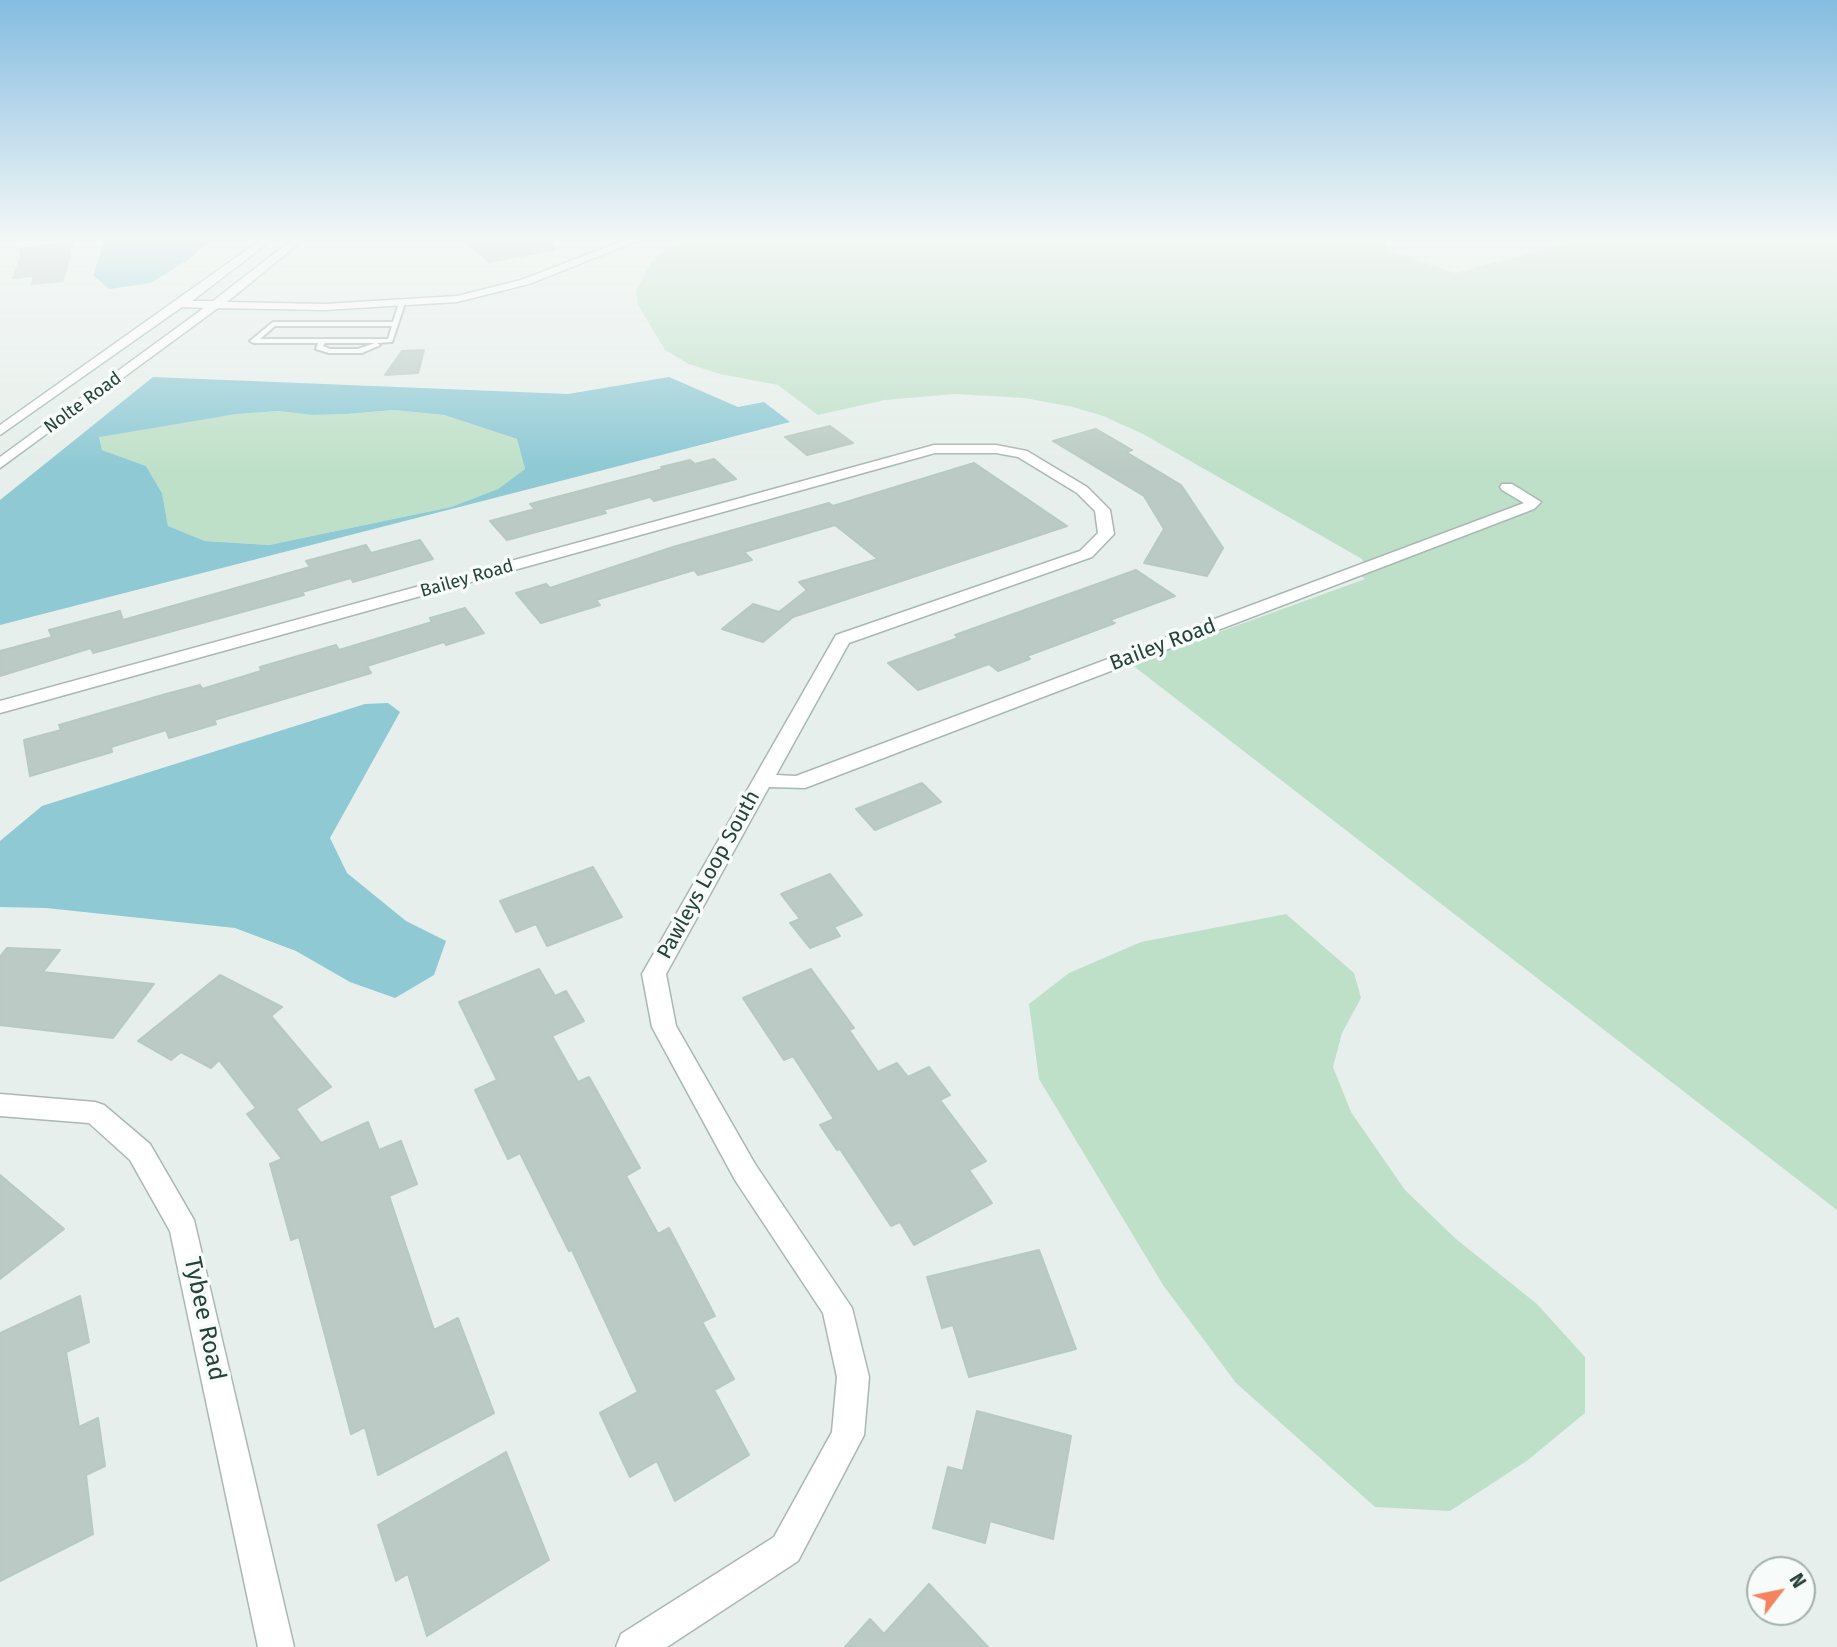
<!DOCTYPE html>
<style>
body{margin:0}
#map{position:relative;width:1837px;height:1647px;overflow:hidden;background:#e6efeb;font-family:"Fira Sans",sans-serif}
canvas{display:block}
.north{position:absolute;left:1746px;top:1556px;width:70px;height:70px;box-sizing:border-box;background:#f7fbf9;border:2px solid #a3b1ad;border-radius:50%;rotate:58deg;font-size:19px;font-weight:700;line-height:28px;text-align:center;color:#24423a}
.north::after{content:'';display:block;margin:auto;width:24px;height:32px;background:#f4845f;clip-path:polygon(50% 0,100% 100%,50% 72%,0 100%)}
</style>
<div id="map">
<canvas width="1837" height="1647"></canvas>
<div class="north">N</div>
</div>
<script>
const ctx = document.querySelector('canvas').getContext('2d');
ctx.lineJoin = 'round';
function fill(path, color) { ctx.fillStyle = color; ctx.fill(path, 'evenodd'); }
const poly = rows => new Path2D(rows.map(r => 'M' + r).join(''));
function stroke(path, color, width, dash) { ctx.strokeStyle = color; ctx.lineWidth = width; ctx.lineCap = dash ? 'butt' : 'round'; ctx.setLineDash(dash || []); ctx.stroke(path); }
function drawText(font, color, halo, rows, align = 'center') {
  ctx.font = font + ' "Fira Sans",sans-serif'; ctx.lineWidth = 7; ctx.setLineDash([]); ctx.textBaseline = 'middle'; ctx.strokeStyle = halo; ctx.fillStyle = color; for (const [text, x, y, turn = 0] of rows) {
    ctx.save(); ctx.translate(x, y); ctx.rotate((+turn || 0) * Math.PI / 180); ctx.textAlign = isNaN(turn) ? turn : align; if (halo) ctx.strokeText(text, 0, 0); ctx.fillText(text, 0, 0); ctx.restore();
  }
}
fill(poly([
 [694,239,1386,239,1386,250,1455,273,1584,239,1837,239,1837,1210,1131,664,1365,579,1351,570,1364,564,1362,559,1143,434,1103,416,1073,407,1024,398,955,394,885,400,818,415,778,385,720,374,689,364,665,350,638,305,636,291,651,262,663,251],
 [393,410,444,415,517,439,525,469,498,489,451,507,269,545,205,541,168,526,162,493,146,466,102,450,99,436,237,414,279,411,312,415,348,414],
 [1286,914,1354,973,1361,998,1342,1033,1333,1067,1351,1112,1405,1190,1456,1239,1537,1304,1585,1357,1585,1413,1528,1460,1450,1511,1375,1507,1236,1383,1163,1285,1039,1079,1029,1004,1069,973,1141,942]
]), '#bfe0c8');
fill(poly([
 [101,239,212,239,188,260,151,283,109,289,93,275,104,243],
 [153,377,568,394,669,377,738,407,764,402,790,422,0,625,0,500],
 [393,410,444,415,517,439,525,469,498,489,451,507,269,545,205,541,168,526,162,493,146,466,102,450,99,437,237,414,279,411,312,415,348,414],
 [388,703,400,712,330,838,347,873,406,921,446,941,434,975,395,998,350,982,296,951,235,928,46,908,0,907,0,841,42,806,365,704]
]), '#8ec9d4');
const building = poly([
 [462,239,553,239,554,250,489,262,462,239],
 [73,242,63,281,32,284,34,276,13,278,21,257,20,249,73,242],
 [424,350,418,373,385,375,402,351,424,350],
 [830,426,853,443,807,455,785,437,830,426],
 [1096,429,1132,450,1126,452,1181,485,1223,548,1207,576,1144,563,1164,529,1144,496,1053,441,1096,429],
 [714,459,736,479,654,501,650,497,603,510,606,513,507,540,490,521,535,509,530,504,663,469,661,467,690,460,695,464,714,459],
 [974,463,1067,526,793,617,763,642,722,629,753,604,779,612,807,590,799,582,878,559,835,525,744,552,752,560,698,575,694,570,596,600,600,605,541,623,516,593,546,584,550,588,673,547,829,503,833,506,974,463],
 [420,540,433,559,353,582,351,578,302,592,304,595,93,653,91,648,0,676,0,651,52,637,49,630,120,611,123,620,310,567,306,561,366,545,371,553,420,540],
 [1136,570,1175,596,1110,620,1115,623,1027,656,1030,659,998,671,989,664,918,690,888,663,958,638,955,635,1136,570],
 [465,608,484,633,446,645,444,642,367,666,371,673,214,720,216,724,169,738,166,730,111,747,112,752,30,776,24,740,61,730,59,725,166,694,200,685,202,689,261,671,260,667,336,645,339,650,432,622,430,618,465,608],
 [922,783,941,802,875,830,856,809,922,783],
 [593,867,622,917,547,946,536,924,516,932,500,901,593,867],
 [830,874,862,915,834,927,840,936,810,948,790,923,800,919,781,894,830,874],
 [7,948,60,950,43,972,154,984,113,1038,0,1025,0,957,7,948],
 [539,969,555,996,566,991,584,1021,552,1036,578,1082,589,1077,640,1168,626,1176,658,1234,669,1228,715,1316,702,1322,734,1379,714,1390,749,1455,675,1501,657,1461,630,1477,600,1413,638,1392,572,1250,569,1251,520,1153,508,1159,475,1090,497,1080,459,1002,539,969],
 [811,969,854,1028,849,1030,878,1072,897,1063,908,1077,929,1067,950,1095,940,1100,986,1161,969,1170,992,1203,914,1245,900,1222,891,1226,840,1149,837,1150,820,1125,834,1119,793,1056,784,1060,743,998,811,969],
 [220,975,282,1007,271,1016,331,1087,296,1109,321,1143,368,1122,379,1150,401,1141,417,1184,389,1196,434,1330,458,1318,494,1413,378,1475,365,1427,351,1434,299,1237,291,1240,270,1164,282,1159,247,1114,256,1108,219,1060,211,1068,181,1052,171,1060,138,1041,220,975],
 [0,1175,64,1229,0,1279,0,1175],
 [1039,1250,1076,1349,969,1377,953,1325,942,1328,927,1277,1039,1250],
 [80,1296,89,1342,66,1352,79,1427,98,1418,105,1466,86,1475,93,1534,0,1581,0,1333,80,1296],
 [977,1411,1071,1436,1053,1539,990,1521,985,1543,933,1528,948,1467,963,1471,977,1411],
 [506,1452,549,1560,427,1636,408,1574,396,1581,378,1525,506,1452],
 [929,1584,988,1647,845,1647,870,1619,884,1634,929,1584]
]);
fill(building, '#bbcac4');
stroke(building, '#b8c9c2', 2);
const lane = poly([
 [402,301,405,303,392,342,377,343,380,345,378,346,362,353,329,353,316,349,318,343,254,343,250,341,273,322,393,322,399,303,402,301],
 [275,326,392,326,388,339,260,339,275,326],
 [325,343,375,343,358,349,330,349,323,346,325,343]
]);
const street = poly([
 [934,445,996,445,1027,451,1087,487,1110,510,1114,534,1092,557,849,643,776,775,796,776,1524,503,1502,490,1500,487,1502,484,1512,484,1541,502,1534,509,805,788,769,787,666,974,676,1026,755,1164,852,1308,869,1377,864,1435,798,1561,667,1647,616,1647,621,1634,774,1537,832,1432,837,1377,823,1313,735,1180,652,1027,642,974,836,635,1080,551,1098,533,1095,511,1077,493,1018,457,996,453,935,453,0,713,0,701,934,445],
 [0,1094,95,1102,104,1105,150,1144,194,1220,294,1647,258,1647,170,1231,130,1160,89,1123,0,1116,0,1094]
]);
const secondary = poly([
 [262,239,273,239,192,301,213,301,293,239,304,239,227,302,324,304,457,296,521,280,628,239,642,239,529,284,457,302,324,310,218,308,0,468,0,457,204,308,182,307,0,435,0,425,262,239]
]);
stroke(lane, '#a8b8b2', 4);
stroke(street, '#a8b8b2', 3);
stroke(secondary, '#a4bbb3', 3);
fill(lane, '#fff');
fill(street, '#fff');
fill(secondary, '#fff');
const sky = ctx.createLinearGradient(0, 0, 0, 469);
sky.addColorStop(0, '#84bce0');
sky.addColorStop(0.51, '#f4f8f6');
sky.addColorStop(1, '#f4f8f600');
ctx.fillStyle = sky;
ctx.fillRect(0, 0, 1837, 469);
drawText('18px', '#24423a', '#f7fbf9', [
 ["Nolte Road",83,403,-36],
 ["Bailey Road",467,579,-16]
]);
drawText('21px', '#24423a', '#f7fbf9', [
 ["Bailey Road",1163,645,-21],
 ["Pawleys Loop South",709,875,-61]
]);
drawText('24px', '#24423a', '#f7fbf9', [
 ["Tybee Road",204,1319,78]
]);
</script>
